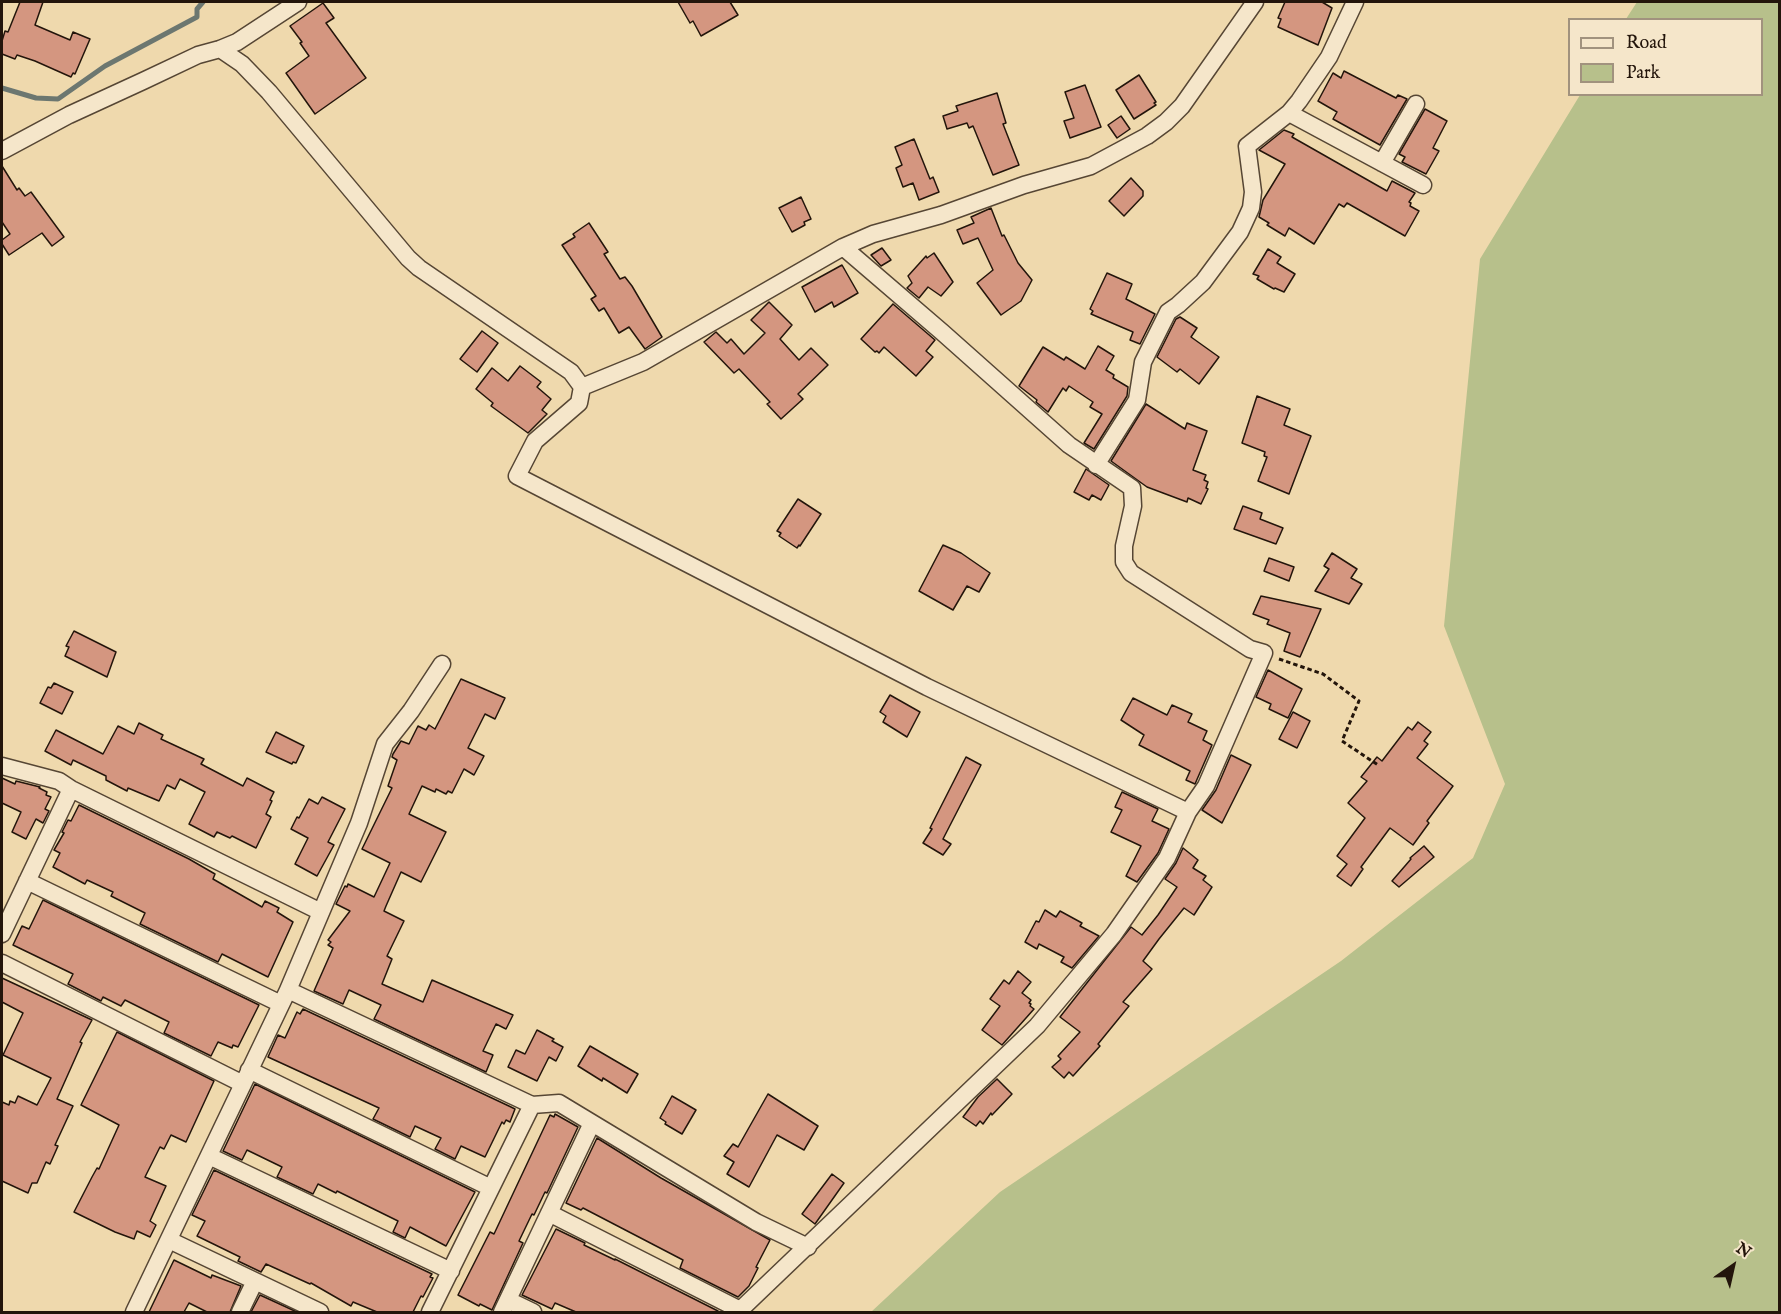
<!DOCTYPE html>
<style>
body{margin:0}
#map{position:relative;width:1781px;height:1314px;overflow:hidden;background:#efd9ad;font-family:"IM FELL English",serif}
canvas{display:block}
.frame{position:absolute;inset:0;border:3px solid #23150b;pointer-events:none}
.legend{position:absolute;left:1568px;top:18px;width:195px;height:78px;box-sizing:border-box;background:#f5e6ca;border:2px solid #a1927e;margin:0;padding:8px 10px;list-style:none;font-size:18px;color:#23150b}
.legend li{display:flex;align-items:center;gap:12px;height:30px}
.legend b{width:30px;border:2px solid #a1927e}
.north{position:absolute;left:1703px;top:1236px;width:60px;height:60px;-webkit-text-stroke:4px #f5e6ca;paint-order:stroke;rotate:34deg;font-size:16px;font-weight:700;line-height:24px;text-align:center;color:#23150b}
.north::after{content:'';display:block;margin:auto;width:21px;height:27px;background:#23150b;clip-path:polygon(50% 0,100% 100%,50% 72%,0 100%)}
</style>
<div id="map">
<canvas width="1781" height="1314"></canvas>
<div class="frame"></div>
<ul class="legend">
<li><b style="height:8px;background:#f5e6ca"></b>Road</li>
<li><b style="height:16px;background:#b7c08b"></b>Park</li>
</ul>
<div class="north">N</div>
</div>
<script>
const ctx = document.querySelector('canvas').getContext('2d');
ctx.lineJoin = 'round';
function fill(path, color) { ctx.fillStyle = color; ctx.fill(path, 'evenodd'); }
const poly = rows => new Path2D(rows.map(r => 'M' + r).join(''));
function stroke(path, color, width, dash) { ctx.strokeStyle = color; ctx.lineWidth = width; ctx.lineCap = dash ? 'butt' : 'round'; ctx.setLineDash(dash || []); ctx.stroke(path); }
fill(poly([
 [1637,2,1779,2,1779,1312,871,1312,1000,1192,1341,961,1473,858,1505,784,1444,626,1480,259,1580,95,1762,94,1762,20,1626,19]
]), '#b7c08b');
stroke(poly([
 [2,88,36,98,58,99,105,66,197,17,197,9,203,2]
]), '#6c7770', 5);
const building = poly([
 [20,2,43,2,35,25,70,40,73,32,90,39,75,74,73,73,71,77,35,61,17,55,15,59,2,54,2,41,5,31,8,32,20,2],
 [678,2,730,2,738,15,701,36,693,21,690,23,678,2],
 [1285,2,1322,2,1332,8,1318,45,1278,27,1281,19,1278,18,1285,2],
 [323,3,334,18,326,23,366,78,315,114,286,73,309,56,300,43,302,42,290,26,323,3],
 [1344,71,1396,98,1398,95,1407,99,1380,145,1333,119,1337,112,1318,101,1333,73,1341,78,1344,71],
 [1139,75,1156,102,1154,103,1156,105,1134,119,1116,90,1139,75],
 [1085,85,1101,127,1070,138,1064,121,1074,118,1065,92,1085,85],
 [997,93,1006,123,1003,124,1019,165,993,175,973,126,969,128,967,123,947,129,943,116,958,111,956,106,997,93],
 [1425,109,1447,121,1433,148,1439,151,1426,174,1402,162,1405,157,1399,154,1425,109],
 [1121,116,1130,129,1117,138,1108,125,1121,116],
 [1284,130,1294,134,1292,137,1387,191,1392,181,1415,193,1409,202,1411,203,1410,206,1419,211,1405,236,1347,203,1344,207,1339,204,1314,244,1289,228,1285,236,1267,225,1269,223,1259,217,1263,200,1285,164,1259,150,1284,130],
 [914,139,930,179,933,177,939,192,919,200,913,183,903,187,896,168,902,165,895,147,914,139],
 [2,166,17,190,19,188,25,196,31,192,64,237,52,246,42,233,9,255,2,244,2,240,10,234,2,222,2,166],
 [1131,178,1143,191,1143,196,1124,216,1109,201,1131,178],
 [801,197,811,219,804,222,805,225,792,232,779,208,801,197],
 [991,208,1002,236,1004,235,1018,263,1032,280,1021,301,1001,315,977,283,993,270,978,238,963,244,957,230,974,223,971,217,991,208],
 [589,223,608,252,604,254,620,279,625,277,632,286,662,337,645,349,629,327,619,333,604,308,599,311,591,299,596,296,562,245,575,237,573,234,589,223],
 [882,248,891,260,881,266,871,255,882,248],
 [1268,249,1281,257,1277,263,1295,274,1284,292,1275,288,1274,289,1257,279,1259,276,1253,274,1268,249],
 [934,253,953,282,941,296,928,287,919,298,907,288,912,283,908,276,926,256,927,258,934,253],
 [842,265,858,293,834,307,832,302,815,312,802,287,842,265],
 [1107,273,1132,284,1126,299,1155,314,1140,344,1130,340,1133,332,1091,314,1093,311,1090,309,1107,273],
 [769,302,792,325,780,339,799,360,811,348,828,365,798,394,803,399,781,419,767,404,770,402,739,369,734,373,704,342,716,332,727,343,731,339,744,354,765,333,751,320,769,302],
 [893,304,935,340,926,351,933,357,916,376,884,347,879,353,877,351,875,352,861,339,893,304],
 [1180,317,1197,328,1191,337,1219,357,1199,384,1180,369,1177,372,1157,357,1176,319,1180,317],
 [482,331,498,343,477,372,460,359,482,331],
 [1098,346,1114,356,1106,370,1114,375,1113,378,1128,387,1127,396,1094,449,1084,443,1102,414,1090,407,1093,402,1069,386,1066,391,1063,388,1048,412,1036,402,1037,400,1019,386,1043,347,1064,360,1066,357,1085,369,1098,346],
 [520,366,541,382,537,387,551,399,542,410,547,414,528,433,491,406,493,403,476,389,492,368,508,381,520,366],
 [1257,396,1290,409,1284,425,1311,436,1289,494,1258,481,1267,457,1264,456,1265,452,1242,443,1257,396],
 [1146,404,1185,429,1187,423,1207,431,1193,470,1206,475,1204,480,1208,482,1206,488,1208,489,1201,504,1188,498,1187,502,1147,487,1111,461,1146,404],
 [1086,469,1109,485,1101,500,1092,495,1089,500,1074,492,1086,469],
 [798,499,821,514,800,546,799,545,797,548,779,536,781,533,777,531,798,499],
 [1243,506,1262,513,1260,519,1283,528,1276,544,1234,529,1243,506],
 [943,545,961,553,990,573,979,592,967,586,953,610,919,591,943,545],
 [1332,553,1357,569,1351,578,1362,584,1349,604,1315,591,1329,569,1324,566,1332,553],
 [1269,558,1294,567,1289,581,1264,571,1269,558],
 [1261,596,1321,609,1300,657,1284,651,1290,633,1267,624,1269,620,1253,614,1261,596],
 [74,631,116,652,107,677,65,656,69,647,66,646,74,631],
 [1268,670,1302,689,1288,718,1269,709,1271,704,1256,697,1268,670],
 [461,679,505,698,495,719,485,714,468,748,484,756,474,775,464,769,452,793,448,791,446,794,436,789,435,792,422,786,409,814,446,832,421,882,401,872,386,906,384,911,404,921,387,956,392,959,382,984,423,1002,432,980,513,1015,506,1029,496,1024,483,1051,493,1055,486,1072,374,1019,381,1005,349,990,343,1004,314,991,333,948,328,945,331,942,328,940,350,911,336,904,345,886,347,887,348,884,374,897,390,863,362,849,392,788,388,786,397,760,392,757,393,754,401,741,409,744,418,726,426,730,429,725,435,729,461,679],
 [54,683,73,692,62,714,40,703,48,687,51,688,54,683],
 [890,695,920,712,907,737,883,722,886,716,880,712,890,695],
 [1133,698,1167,715,1172,705,1192,714,1188,722,1207,731,1203,740,1212,745,1195,784,1186,780,1190,771,1139,745,1144,735,1121,720,1133,698],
 [1293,712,1310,721,1297,748,1279,739,1293,712],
 [1418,722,1431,732,1424,741,1428,744,1417,758,1453,786,1427,821,1429,823,1413,845,1390,828,1361,867,1363,869,1351,886,1337,876,1347,864,1337,856,1365,818,1348,803,1367,781,1361,777,1377,757,1382,761,1408,727,1412,730,1418,722],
 [139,723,163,735,161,739,204,759,201,764,243,786,247,778,274,792,270,800,272,801,266,814,271,817,256,848,232,836,230,838,217,832,214,837,189,824,205,792,180,779,175,789,167,785,159,801,128,788,127,791,106,780,106,776,73,760,71,765,45,751,56,730,103,754,118,726,134,734,139,723],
 [276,732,304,746,296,763,293,762,292,764,266,752,276,732],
 [1231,755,1251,765,1222,823,1202,810,1216,790,1231,755],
 [966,757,981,765,943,839,951,844,943,855,923,843,932,829,930,828,966,757],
 [2,778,15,784,16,781,40,787,39,788,47,792,46,795,51,797,45,809,49,811,43,823,36,819,26,839,12,832,21,812,2,803,2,778],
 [1122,792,1158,809,1152,821,1169,829,1158,853,1137,882,1126,876,1141,846,1111,832,1122,810,1115,807,1122,792],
 [322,797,345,809,328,842,334,845,317,876,295,864,308,838,291,829,297,817,299,818,309,799,318,804,322,797],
 [79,805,189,859,215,874,213,879,262,907,265,901,279,908,277,912,293,922,268,977,222,954,218,962,140,924,145,913,111,896,113,892,87,880,85,884,53,867,60,853,54,850,64,833,62,832,68,820,71,821,79,805],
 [1424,846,1434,857,1399,887,1392,881,1411,859,1410,858,1424,846],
 [1183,848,1198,860,1193,868,1206,876,1203,880,1212,887,1194,915,1184,908,1159,939,1143,961,1152,969,1123,1002,1129,1006,1098,1044,1100,1046,1073,1076,1069,1072,1064,1078,1052,1067,1061,1059,1058,1056,1080,1032,1060,1017,1131,927,1142,935,1158,915,1177,887,1165,879,1176,863,1183,848],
 [43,900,259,1005,238,1047,233,1045,232,1048,218,1042,211,1056,164,1033,169,1022,125,1000,121,1006,103,997,101,1001,68,984,73,974,13,945,22,926,29,929,43,900],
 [1045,910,1056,917,1060,911,1082,923,1080,926,1099,936,1072,968,1061,962,1064,957,1039,944,1037,949,1025,942,1036,921,1039,922,1045,910],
 [1018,971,1031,982,1022,993,1031,1000,1029,1003,1031,1004,1030,1006,1034,1009,1002,1045,982,1030,1000,1006,990,999,1004,980,1009,984,1018,971],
 [2,978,92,1020,80,1042,82,1043,57,1099,73,1106,55,1145,58,1146,50,1164,46,1162,37,1183,32,1183,28,1193,2,1181,2,1102,9,1105,10,1101,15,1103,18,1096,37,1105,51,1078,3,1055,23,1013,2,1002,2,978],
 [303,1009,511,1107,515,1109,510,1122,506,1120,504,1124,502,1122,485,1157,461,1146,455,1159,435,1149,441,1138,415,1126,410,1137,373,1119,379,1108,268,1057,278,1035,285,1038,297,1012,300,1014,303,1009],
 [537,1030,554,1039,552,1041,563,1047,556,1061,549,1057,537,1081,508,1067,516,1050,525,1054,537,1030],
 [117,1032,214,1081,186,1142,171,1135,164,1149,160,1147,145,1177,166,1186,150,1221,156,1225,150,1237,137,1231,134,1239,115,1232,74,1212,92,1177,97,1168,99,1169,119,1125,81,1105,117,1032],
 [590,1046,638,1074,627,1093,603,1078,602,1081,578,1066,590,1046],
 [997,1079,1012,1094,992,1115,991,1113,983,1124,980,1121,976,1126,963,1117,978,1097,997,1079],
 [255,1084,475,1192,446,1246,410,1227,405,1238,393,1232,398,1221,337,1191,336,1193,318,1184,313,1194,277,1177,282,1167,247,1150,242,1160,223,1151,255,1084],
 [768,1094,818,1126,804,1150,777,1135,749,1187,727,1174,734,1162,724,1156,733,1144,738,1147,768,1094],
 [672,1096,696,1110,682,1134,665,1124,666,1122,660,1118,672,1096],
 [555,1114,578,1127,547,1193,545,1192,534,1215,532,1214,519,1241,523,1243,492,1310,480,1304,479,1306,458,1295,490,1232,494,1234,550,1115,554,1117,555,1114],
 [597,1138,661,1178,770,1240,756,1267,758,1268,749,1286,738,1297,680,1268,683,1260,583,1208,581,1210,566,1203,597,1138],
 [214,1170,432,1274,430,1277,433,1278,423,1297,421,1296,413,1312,377,1312,353,1302,351,1306,311,1283,310,1284,266,1264,261,1272,238,1261,240,1257,197,1236,205,1221,192,1215,214,1170],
 [832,1174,844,1183,815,1224,802,1214,832,1174],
 [556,1229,585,1243,584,1245,615,1260,615,1259,718,1311,718,1312,576,1312,555,1303,552,1309,522,1295,556,1229],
 [174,1260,211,1278,212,1275,241,1286,230,1312,207,1312,189,1303,184,1312,149,1312,174,1260],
 [260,1295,297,1312,251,1312,260,1295]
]);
fill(building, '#d49680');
stroke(building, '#23150b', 1.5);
const minor = poly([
 [220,49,242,64,269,92,408,258,419,268,571,372,582,387],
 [1289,113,1423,185],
 [2,151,69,115,143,81,198,55,220,49,237,42,298,2],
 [1382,163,1416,104],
 [582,387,579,403,535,441,517,476,927,687,1188,812],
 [582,387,643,362,843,247,873,234,941,215,1024,185,1091,166,1147,136,1166,122,1182,106,1255,2],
 [1096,465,1137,400,1143,362,1168,312,1178,305,1203,282,1240,232,1246,219,1251,208,1253,192,1247,146,1289,113,1299,101,1329,57,1355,2],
 [2,766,59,781,71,789,321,912],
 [27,881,281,1004],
 [2,934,71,789],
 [2,963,243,1084],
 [288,990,359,823,385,744,411,711,442,664],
 [249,1070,491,1188],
 [209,1156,451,1271],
 [549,1213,740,1310],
 [169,1240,320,1312],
 [508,1300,533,1312],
 [134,1312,288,990,532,1105,559,1103,756,1222,808,1247],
 [240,1312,255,1281],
 [430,1312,532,1105],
 [502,1312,592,1123],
 [738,1312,1037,1026,1114,934,1167,858,1188,812,1206,786,1264,653,1250,649,1131,573,1124,562,1124,546,1133,506,1132,488,1069,445,942,332,843,247]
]);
stroke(minor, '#564634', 19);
stroke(poly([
 [1279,659,1323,674,1359,701,1342,741,1378,765]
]), '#23150b', 3, [4.5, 3]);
stroke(minor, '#f5e6ca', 16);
</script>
